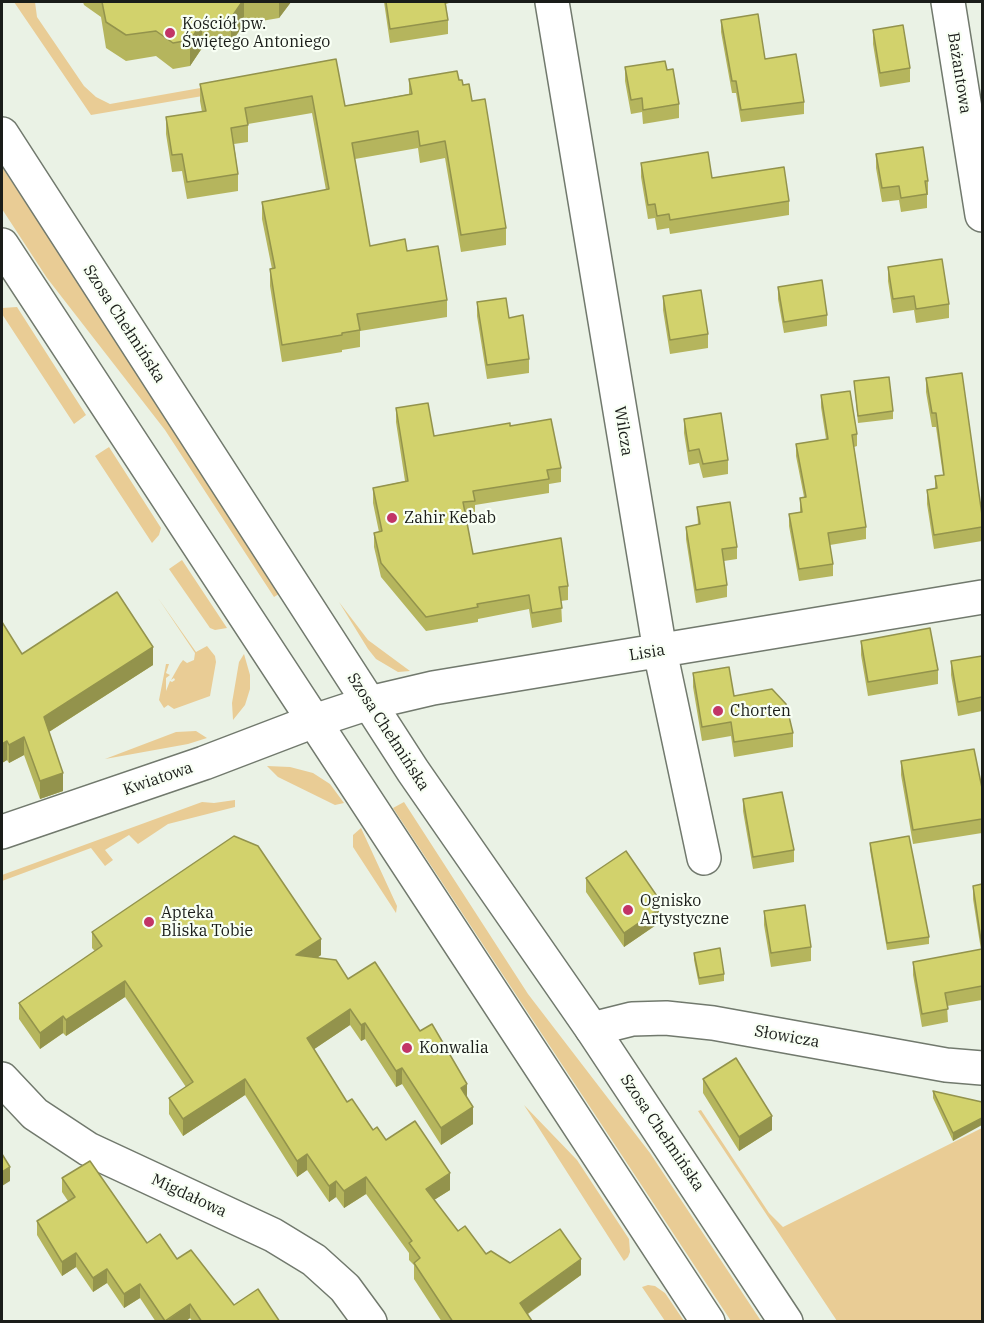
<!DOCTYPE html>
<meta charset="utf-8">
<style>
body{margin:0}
#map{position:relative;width:984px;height:1323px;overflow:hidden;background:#eaf2e5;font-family:"IBM Plex Serif",serif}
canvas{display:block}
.frame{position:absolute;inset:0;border:3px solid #1a1d19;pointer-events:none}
</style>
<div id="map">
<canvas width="984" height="1323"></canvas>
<div class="frame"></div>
</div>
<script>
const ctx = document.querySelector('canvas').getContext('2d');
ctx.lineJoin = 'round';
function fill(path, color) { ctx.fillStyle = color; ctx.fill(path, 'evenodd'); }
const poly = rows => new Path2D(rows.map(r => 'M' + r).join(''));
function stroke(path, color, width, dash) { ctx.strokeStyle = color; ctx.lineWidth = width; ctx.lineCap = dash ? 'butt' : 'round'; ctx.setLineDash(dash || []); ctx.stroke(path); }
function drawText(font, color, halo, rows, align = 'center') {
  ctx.font = font + ' "IBM Plex Serif",serif'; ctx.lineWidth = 4.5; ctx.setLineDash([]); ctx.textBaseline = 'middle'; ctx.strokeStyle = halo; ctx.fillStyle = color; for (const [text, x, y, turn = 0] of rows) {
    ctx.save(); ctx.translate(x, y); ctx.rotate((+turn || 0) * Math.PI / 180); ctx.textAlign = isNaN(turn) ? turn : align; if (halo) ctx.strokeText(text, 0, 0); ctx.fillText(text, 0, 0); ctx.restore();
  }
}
fill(poly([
 [14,2,35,2,37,17,84,86,96,97,110,104,336,64,338,73,91,115],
 [2,167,282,592,274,597,165,430,47,278,2,209],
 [17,307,86,415,74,424,2,314,2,308],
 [109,447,161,528,159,535,152,543,95,456],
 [182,560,227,628,215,630,210,628,169,569],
 [158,598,196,652,207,646,215,656,216,662,210,696,174,709,168,705,164,708,159,700,166,664,169,664,166,673,170,675,166,678,166,691,170,681,172,682,175,680,174,678,171,680,180,664,183,660,187,663,194,660,195,653],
 [339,602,368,640,410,671,398,672,376,659,368,649],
 [244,654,250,675,250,689,245,705,233,720,232,703,239,662],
 [196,731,207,738,188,744,105,759,176,732],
 [267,766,290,767,313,773,330,784,344,803,335,805,278,777],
 [235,800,235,807,168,824,138,844,129,835,105,850,113,860,105,866,91,848,2,881,2,875,202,802,214,803],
 [404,802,528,994,650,1153,761,1321,731,1321,393,808],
 [361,828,397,906,396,913,353,847,353,835],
 [524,1105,577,1160,629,1239,630,1252,628,1257,624,1261],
 [701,1110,769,1213,783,1227,982,1128,982,1321,837,1321,698,1111],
 [648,1285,655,1286,665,1293,684,1321,665,1321,642,1287]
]), '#e9cc95');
const street = poly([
 [552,2,660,651,704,858],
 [948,2,982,215],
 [2,832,204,763,314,721,369,703,433,688,982,597],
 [592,1029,632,1019,666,1018,713,1023,946,1065,982,1068],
 [2,1079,35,1114,88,1149,273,1235,314,1260,345,1288,370,1322]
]);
const secondary = poly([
 [2,134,413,771,592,1029,786,1322],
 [2,245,708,1322]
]);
stroke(street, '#71796d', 36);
stroke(secondary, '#71796d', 36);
stroke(street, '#fff', 33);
stroke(secondary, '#fff', 33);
fill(poly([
 [83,2,291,2,279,18,244,24,231,43,202,48,190,66,173,69,156,56,126,61,106,48,101,17,84,5],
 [384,2,449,2,449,3,446,4,448,20,448,34,390,43],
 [721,20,804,102,804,114,741,122,736,93,732,93,721,32],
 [873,30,910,68,910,82,880,87,873,44],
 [336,59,345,106,409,94,409,79,459,80,472,101,506,228,506,245,461,252,445,158,420,163,418,148,355,159,370,246,407,251,447,300,447,317,360,331,360,347,342,350,342,352,282,362,270,286,270,269,272,269,262,219,262,202,326,190,312,113,248,124,248,142,234,144,238,174,238,191,187,199,182,171,172,172,166,134,166,117,202,112,200,101,200,84],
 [625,67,667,70,679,104,679,118,643,124,642,112,631,114,625,81],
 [876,154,928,181,928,195,927,195,927,208,901,212,899,200,882,202,876,168],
 [641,163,712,178,789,201,789,215,670,234,669,228,657,230,655,218,648,219,641,177],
 [888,267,949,304,949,318,916,323,914,310,893,313,888,281],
 [778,287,827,315,827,326,784,333,778,299],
 [663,296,708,334,708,348,670,354,663,310],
 [477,302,509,318,529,359,529,373,487,379,477,316],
 [926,378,982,515,982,541,934,549,927,504,927,490,935,489,935,476,943,475,936,427,932,427,926,392],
 [854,381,893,411,893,419,858,423],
 [821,395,857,434,857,446,854,447,866,527,866,539,830,545,833,564,833,576,799,581,789,526,789,514,800,512,800,498,804,497,796,456,796,444,826,439,821,407],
 [396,408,434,436,510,426,561,468,561,482,549,484,549,493,475,505,475,515,466,516,473,554,568,586,568,600,561,601,562,622,532,628,529,609,478,619,478,622,426,631,381,577,374,547,374,533,379,532,373,503,373,488,405,481,396,422],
 [684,419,728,460,728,474,703,478,699,463,689,465,684,433],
 [697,507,737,547,737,559,724,561,727,585,727,597,696,603,686,539,686,527,698,525],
 [861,641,938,670,938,684,868,696,861,655],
 [22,654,153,665,49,732,63,791,40,799,24,755,9,763,7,760,2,763],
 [982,656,982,711,958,716,951,675,951,661],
 [693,673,734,696,793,733,793,747,734,757,731,736,702,741,693,687],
 [901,761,982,788,982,833,913,844,901,775],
 [743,799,794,850,794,862,753,869,743,811],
 [870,843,929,937,929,944,887,950,870,850],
 [586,878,659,923,624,947,586,892],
 [982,884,982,1000,947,1006,948,1022,922,1027,913,975,913,962,981,950,973,899,973,886],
 [764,911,811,947,811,961,771,967,764,925],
 [92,932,321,955,317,958,348,979,420,1031,467,1097,473,1124,441,1145,402,1084,396,1087,365,1039,361,1041,350,1025,314,1049,347,1102,373,1130,450,1190,434,1200,458,1231,486,1254,510,1263,581,1275,528,1314,532,1322,442,1322,414,1279,414,1265,409,1260,409,1253,366,1194,344,1208,336,1197,329,1202,307,1170,297,1177,245,1095,183,1136,169,1114,169,1098,186,1087,125,997,66,1036,63,1033,40,1049,19,1019,19,1003,95,951,92,948],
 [694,953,724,974,724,981,699,985,694,960],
 [703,1079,772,1130,739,1151,703,1093],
 [933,1091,982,1102,953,1141,933,1098],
 [62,1178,147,1243,177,1259,234,1305,280,1322,193,1322,190,1318,185,1322,156,1322,140,1298,124,1308,107,1283,93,1292,76,1267,62,1276,37,1235,37,1221,68,1201,62,1192]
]), '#b5b55d');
fill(poly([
 [242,2,244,2,244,24,231,43,231,18],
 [279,2,291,2,279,18],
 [202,23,202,48,190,66,190,40],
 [153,647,153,665,44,735,44,717],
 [24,737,24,755,9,763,9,745],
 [7,741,7,760,2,763,2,744],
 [63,773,63,791,40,799,40,781],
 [659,909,659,923,624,947,624,933],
 [321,939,321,955,296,971,296,955],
 [125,981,125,997,66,1036,66,1020],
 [350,1009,350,1025,307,1054,307,1038],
 [63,1016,63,1033,40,1049,40,1033],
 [365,1023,365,1039,361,1041,361,1025],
 [402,1068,402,1084,396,1087,396,1071],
 [245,1079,245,1095,183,1136,183,1119],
 [467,1084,467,1100,461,1088],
 [473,1107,473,1124,441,1145,441,1128],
 [772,1116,772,1130,739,1151,739,1137],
 [982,1118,982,1125,953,1141,953,1133],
 [307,1154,307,1170,297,1177,297,1161],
 [10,1167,10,1181,2,1186,2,1172],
 [450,1173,450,1190,426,1205,426,1189],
 [366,1177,366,1194,344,1208,344,1191],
 [336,1181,336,1197,329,1202,329,1186],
 [76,1253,76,1267,62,1276,62,1262],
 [581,1259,581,1275,520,1319,520,1303],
 [107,1269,107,1283,93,1292,93,1278],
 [140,1284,140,1298,124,1308,124,1294],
 [190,1304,190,1318,185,1322,165,1322]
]), '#93934c');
const building = poly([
 [102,2,242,2,231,18,202,23,190,40,173,43,156,31,126,35,106,22,102,2],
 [386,2,445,2,448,20,390,29,386,2],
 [758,14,765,59,796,54,804,102,741,110,736,81,732,81,721,20,758,14],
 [903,25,910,68,880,73,873,30,903,25],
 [336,59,345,106,412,94,409,79,457,71,459,80,462,80,463,85,469,84,472,101,485,99,506,228,461,235,445,141,420,146,418,131,352,143,370,246,405,239,407,251,438,246,447,300,357,314,360,330,342,333,342,335,282,345,270,269,275,268,262,202,329,189,312,96,245,108,248,125,231,128,238,174,187,182,182,154,172,155,166,117,206,111,200,84,336,59],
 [665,61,667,70,673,69,679,104,643,110,642,98,631,100,625,67,665,61],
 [923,147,928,181,925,181,927,194,901,198,899,186,882,188,876,154,923,147],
 [708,152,712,178,784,167,789,201,670,220,669,214,657,216,655,204,648,205,641,163,708,152],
 [942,259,949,304,916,309,914,296,893,299,888,267,942,259],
 [822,280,827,315,784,322,778,287,822,280],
 [701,290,708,334,670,340,663,296,701,290],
 [506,298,509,318,523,315,529,359,487,365,477,302,506,298],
 [962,373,982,515,982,527,934,535,927,490,937,488,935,476,944,475,936,413,932,413,926,378,962,373],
 [889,377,893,411,858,416,854,381,889,377],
 [850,391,857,434,852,435,866,527,828,533,833,564,799,569,789,514,802,512,800,498,806,497,796,444,828,439,821,395,850,391],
 [428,403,434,436,510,423,510,426,551,419,561,468,547,470,549,479,473,491,475,501,463,502,473,554,561,538,568,586,559,587,562,608,532,613,529,595,477,604,478,607,426,617,381,563,374,533,382,531,373,488,408,481,396,408,428,403],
 [721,413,728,460,703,464,699,449,689,451,684,419,721,413],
 [730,502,737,547,722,549,727,585,696,590,686,527,700,524,697,507,730,502],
 [117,592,153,647,44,717,63,773,40,781,24,737,9,745,7,741,2,744,2,622,22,654,117,592],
 [930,628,938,670,868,682,861,641,930,628],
 [982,656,982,697,958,702,951,661,982,656],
 [729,667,734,696,772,689,786,704,793,733,734,742,731,722,702,727,693,673,729,667],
 [974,749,982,788,982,819,913,830,901,761,974,749],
 [782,792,794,850,753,857,743,799,782,792],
 [234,836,258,846,321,939,296,955,336,960,348,979,375,962,420,1031,432,1024,467,1084,461,1088,473,1107,441,1128,402,1068,396,1071,365,1023,361,1025,350,1009,307,1038,347,1102,352,1099,373,1130,377,1127,386,1140,415,1121,450,1173,426,1189,458,1231,465,1226,486,1254,491,1251,510,1263,560,1229,581,1259,520,1303,532,1321,531,1322,453,1322,414,1263,420,1258,409,1243,412,1241,366,1177,344,1191,336,1181,329,1186,307,1154,297,1161,245,1079,183,1119,169,1098,193,1082,125,981,66,1020,63,1016,40,1033,19,1003,102,946,92,932,234,836],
 [909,836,929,937,887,943,870,843,909,836],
 [626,851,659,899,659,909,624,933,586,878,626,851],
 [982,884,982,947,973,886,982,884],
 [805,905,811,947,771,953,764,911,805,905],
 [720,948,724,974,699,978,694,953,720,948],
 [982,949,982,986,945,993,948,1009,922,1014,913,962,982,949],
 [736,1058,772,1116,739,1137,703,1079,736,1058],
 [933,1091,982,1102,982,1118,953,1133,933,1091],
 [2,1154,10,1167,2,1172,2,1154],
 [90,1161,147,1243,160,1234,177,1259,191,1250,234,1305,258,1289,280,1322,202,1322,190,1304,165,1321,140,1284,124,1294,107,1269,93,1278,76,1253,62,1262,37,1221,75,1197,62,1178,90,1161]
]);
fill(building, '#d2d26c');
stroke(building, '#93934c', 1.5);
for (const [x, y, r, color] of [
 [170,33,6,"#c23566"],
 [392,518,6,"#c23566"],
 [718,711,6,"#c23566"],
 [628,910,6,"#c23566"],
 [149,922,6,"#c23566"],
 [407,1048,6,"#c23566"]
]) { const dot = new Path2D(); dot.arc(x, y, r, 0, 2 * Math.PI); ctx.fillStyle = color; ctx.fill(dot); stroke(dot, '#f8fff4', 2); }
drawText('16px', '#1a1d19', '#f8fff4', [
 ["Kościół pw.",182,24],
 ["Świętego Antoniego",182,42],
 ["Zahir Kebab",404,518],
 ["Chorten",730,711],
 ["Ognisko",640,901],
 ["Artystyczne",640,919],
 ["Apteka",161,913],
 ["Bliska Tobie",161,931],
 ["Konwalia",419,1048]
], 'left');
drawText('16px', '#1a1d19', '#f8fff4', [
 ["Bażantowa",959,73,81],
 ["Szosa Chełmińska",124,324,57],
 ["Wilcza",623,431,81],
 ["Lisia",647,653,-9],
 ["Szosa Chełmińska",388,732,57],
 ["Kwiatowa",158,779,-19],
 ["Słowicza",787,1037,10],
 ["Szosa Chełmińska",662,1133,56],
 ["Migdałowa",189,1196,25]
]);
</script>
